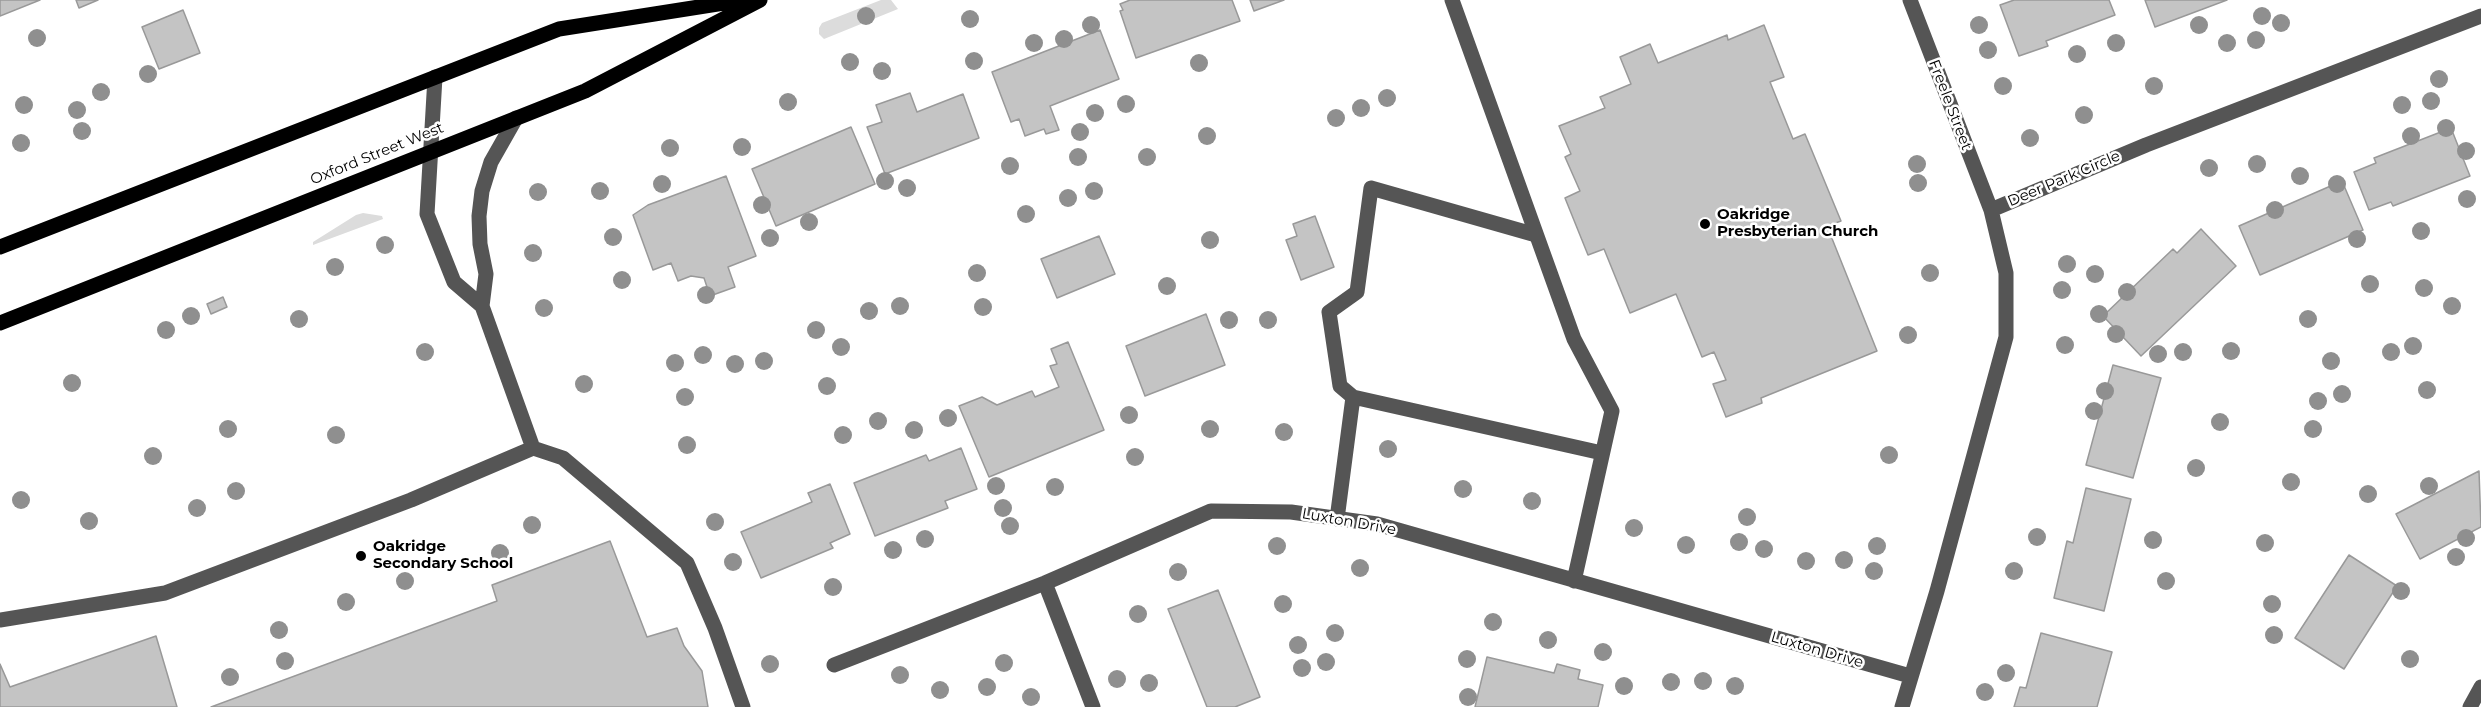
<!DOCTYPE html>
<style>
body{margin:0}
canvas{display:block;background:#fff}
</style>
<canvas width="2481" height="707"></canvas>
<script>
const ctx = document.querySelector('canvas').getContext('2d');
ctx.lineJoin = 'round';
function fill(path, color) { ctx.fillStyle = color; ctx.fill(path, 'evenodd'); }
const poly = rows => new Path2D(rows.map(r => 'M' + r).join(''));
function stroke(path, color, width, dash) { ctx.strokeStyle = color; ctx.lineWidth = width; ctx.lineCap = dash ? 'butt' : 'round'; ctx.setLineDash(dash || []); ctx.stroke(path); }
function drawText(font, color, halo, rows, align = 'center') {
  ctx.font = font + ' Montserrat,sans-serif'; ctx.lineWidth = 5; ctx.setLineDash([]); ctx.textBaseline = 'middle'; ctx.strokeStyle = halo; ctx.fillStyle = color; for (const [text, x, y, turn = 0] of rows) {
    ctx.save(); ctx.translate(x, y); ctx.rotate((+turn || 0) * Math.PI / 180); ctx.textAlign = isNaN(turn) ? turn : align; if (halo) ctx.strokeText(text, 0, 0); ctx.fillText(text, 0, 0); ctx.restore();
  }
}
fill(poly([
 [881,0,891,0,898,9,824,39,819,34,819,28,822,23],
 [363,213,382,216,383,219,313,245,313,242,356,215]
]), '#dcdcdc');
const building = poly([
 [0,0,40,0,0,16,0,0],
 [76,0,98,0,79,8,76,0],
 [1130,0,1232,0,1240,21,1136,58,1120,11,1123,10,1120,4,1130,0],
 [1250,0,1284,0,1254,11,1250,0],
 [2014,0,2109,0,2115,15,2046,41,2048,46,2019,56,2000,5,2014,0],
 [2145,0,2227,0,2155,27,2145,0],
 [183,10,200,53,159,69,142,27,183,10],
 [1764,25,1784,77,1770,82,1793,139,1805,134,1841,221,1827,226,1877,351,1761,398,1762,403,1726,417,1713,384,1726,380,1714,352,1702,357,1676,294,1630,313,1604,249,1588,255,1565,198,1580,191,1565,157,1571,154,1559,126,1605,108,1600,97,1631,84,1620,57,1650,44,1658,63,1727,35,1728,40,1764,25],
 [1100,30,1119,79,1050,106,1059,130,1046,134,1044,129,1025,136,1019,119,1011,122,992,72,1100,30],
 [910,93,917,112,963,94,979,138,885,174,867,127,882,122,876,105,910,93],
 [851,127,875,184,776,226,752,169,851,127],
 [2451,128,2470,176,2393,206,2391,202,2369,210,2354,172,2376,163,2374,158,2451,128],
 [726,176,756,256,728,267,735,287,710,296,704,278,691,276,678,281,671,263,653,270,633,215,648,205,726,176],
 [2342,181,2363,230,2260,275,2239,226,2342,181],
 [1315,216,1334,267,1301,280,1286,240,1297,236,1293,224,1315,216],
 [2201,229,2236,266,2141,356,2103,316,2173,249,2177,253,2201,229],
 [1099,236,1115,274,1057,298,1041,259,1099,236],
 [223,297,227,307,211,314,207,304,223,297],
 [1206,314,1225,365,1145,396,1126,346,1206,314],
 [1068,342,1104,430,989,477,959,406,982,397,997,405,1032,391,1035,397,1059,387,1050,366,1057,364,1051,349,1068,342],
 [2113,365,2161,378,2133,478,2086,465,2113,365],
 [961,448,977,489,945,501,948,508,875,536,854,483,926,455,929,461,961,448],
 [2479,471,2481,527,2420,559,2396,514,2479,471],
 [830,484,850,534,830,543,833,548,761,578,741,532,812,502,808,493,830,484],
 [2086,488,2131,499,2104,611,2054,598,2067,541,2073,543,2086,488],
 [610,541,647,637,677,628,684,646,702,671,708,707,211,707,497,601,492,585,610,541],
 [2349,555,2397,586,2344,669,2295,638,2349,555],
 [1218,590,1260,697,1235,707,1207,707,1168,609,1218,590],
 [2041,633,2112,652,2097,707,2014,707,2020,687,2026,688,2041,633],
 [156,636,177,707,0,707,0,664,10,687,156,636],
 [1487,657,1554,673,1557,664,1580,670,1578,679,1603,685,1598,707,1475,707,1487,657]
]);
fill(building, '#c4c4c4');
stroke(building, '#999', 1.5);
stroke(poly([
 [1452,0,1574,339,1612,411,1574,581],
 [1910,0,1991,210],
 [482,306,486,274,480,244,479,216,482,191,491,162,516,118],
 [1353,397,1602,453],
 [533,448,563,458,687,563,715,628,743,707],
 [1337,519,1353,397,1340,386,1329,312,1357,292,1371,188,1536,235],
 [1045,583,1093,707],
 [0,620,165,593,411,500,533,448,482,306,454,282,427,214,435,77],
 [834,665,1045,583,1211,511,1291,512,1377,524,1910,676],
 [1902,707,1937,591,2006,337,2006,273,1991,210,2146,145,2481,16],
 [2470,707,2481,687]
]), '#555', 15);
stroke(poly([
 [0,247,559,29,743,0],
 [0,323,585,91,760,0]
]), '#000', 15);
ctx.fillStyle = '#8f8f8f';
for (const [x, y] of [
 [866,16],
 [2262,16],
 [970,19],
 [2281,23],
 [1091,25],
 [1979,25],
 [2199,25],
 [37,38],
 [1064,39],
 [2256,40],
 [1034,43],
 [2116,43],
 [2227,43],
 [1988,50],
 [2077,54],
 [974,61],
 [850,62],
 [1199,63],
 [882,71],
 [148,74],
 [2439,79],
 [2003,86],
 [2154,86],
 [101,92],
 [1387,98],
 [2431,101],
 [788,102],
 [1126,104],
 [24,105],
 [2402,105],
 [1361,108],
 [77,110],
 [1095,113],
 [2084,115],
 [1336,118],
 [2446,128],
 [82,131],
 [1080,132],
 [1207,136],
 [2411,136],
 [2030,138],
 [21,143],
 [742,147],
 [670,148],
 [2466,151],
 [1078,157],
 [1147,157],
 [1917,164],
 [2257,164],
 [1010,166],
 [2209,168],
 [2300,176],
 [885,181],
 [1918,183],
 [662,184],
 [2337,184],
 [907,188],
 [600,191],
 [1094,191],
 [538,192],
 [1068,198],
 [2467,199],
 [762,205],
 [2275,210],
 [1026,214],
 [809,222],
 [2421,231],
 [613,237],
 [770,238],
 [2357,239],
 [1210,240],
 [385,245],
 [533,253],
 [2067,264],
 [335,267],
 [977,273],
 [1930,273],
 [2095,274],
 [622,280],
 [2370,284],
 [1167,286],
 [2424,288],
 [2062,290],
 [2127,292],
 [706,295],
 [900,306],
 [2452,306],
 [983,307],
 [544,308],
 [869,311],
 [2099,314],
 [191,316],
 [299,319],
 [2308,319],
 [1229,320],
 [1268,320],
 [166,330],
 [816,330],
 [2116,334],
 [1908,335],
 [2065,345],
 [2413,346],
 [841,347],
 [2231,351],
 [425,352],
 [2183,352],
 [2391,352],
 [2158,354],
 [703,355],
 [764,361],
 [2331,361],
 [675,363],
 [735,364],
 [72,383],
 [584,384],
 [827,386],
 [2427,390],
 [2105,391],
 [2342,394],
 [685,397],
 [2318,401],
 [2094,411],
 [1129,415],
 [948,418],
 [878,421],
 [2220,422],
 [228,429],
 [1210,429],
 [2313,429],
 [914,430],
 [1284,432],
 [336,435],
 [843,435],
 [687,445],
 [1388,449],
 [1889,455],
 [153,456],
 [1135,457],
 [2196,468],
 [2291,482],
 [996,486],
 [2429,486],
 [1055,487],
 [1463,489],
 [236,491],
 [2368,494],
 [21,500],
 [1532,501],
 [197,508],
 [1003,508],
 [1747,517],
 [89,521],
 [715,522],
 [532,525],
 [1010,526],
 [1634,528],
 [2037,537],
 [2466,538],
 [925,539],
 [2153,540],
 [1739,542],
 [2265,543],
 [1686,545],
 [1277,546],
 [1877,546],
 [1764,549],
 [893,550],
 [500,553],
 [2456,557],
 [1844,560],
 [1806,561],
 [733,562],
 [1360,568],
 [1874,571],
 [2014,571],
 [1178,572],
 [405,581],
 [2166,581],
 [833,587],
 [2401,591],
 [346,602],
 [1283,604],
 [2272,604],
 [1138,614],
 [1493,622],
 [279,630],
 [1335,633],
 [2274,635],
 [1548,640],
 [1298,645],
 [1603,652],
 [1467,659],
 [2410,659],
 [285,661],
 [1326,662],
 [1004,663],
 [770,664],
 [1302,668],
 [2006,673],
 [900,675],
 [230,677],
 [1117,679],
 [1703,681],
 [1671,682],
 [1149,683],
 [1624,686],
 [1735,686],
 [987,687],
 [940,690],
 [1985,692],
 [1031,697],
 [1468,697]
]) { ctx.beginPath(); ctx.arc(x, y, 9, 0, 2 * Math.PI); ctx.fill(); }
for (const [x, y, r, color] of [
 [1705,224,6,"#000"],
 [361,556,6,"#000"]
]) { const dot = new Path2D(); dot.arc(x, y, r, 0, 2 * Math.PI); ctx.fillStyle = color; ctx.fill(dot); stroke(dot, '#fff', 2); }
drawText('15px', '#000', '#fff', [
 ["Freele Street",1950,105,69],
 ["Oxford Street West",377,154,-22],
 ["Deer Park Circle",2064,179,-23],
 ["Luxton Drive",1349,522,10],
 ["Luxton Drive",1817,650,16]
]);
drawText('bold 15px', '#000', '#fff', [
 ["Oakridge",1717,215],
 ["Presbyterian Church",1717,232],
 ["Oakridge",373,547],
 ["Secondary School",373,564]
], 'left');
</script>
